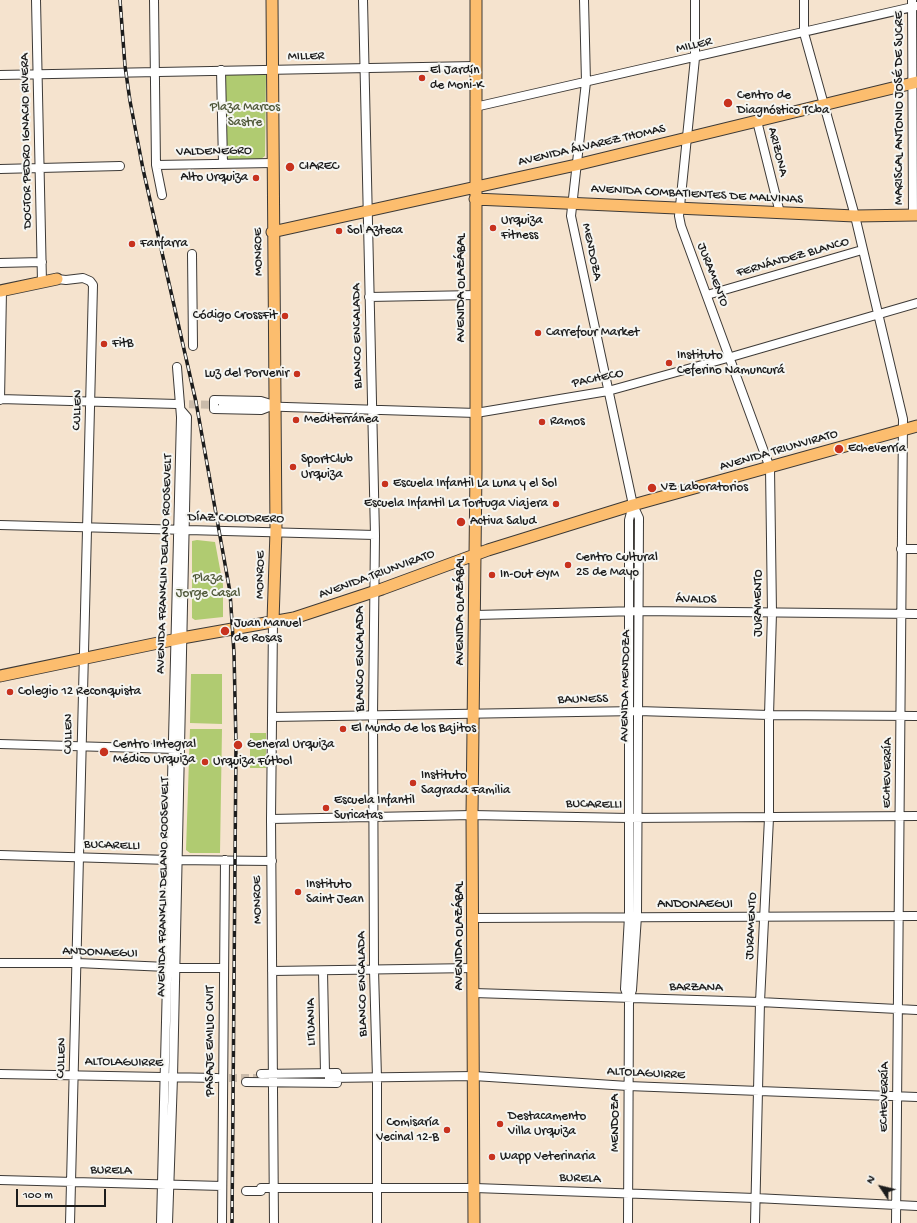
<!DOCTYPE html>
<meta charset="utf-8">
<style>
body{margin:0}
#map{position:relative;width:917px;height:1223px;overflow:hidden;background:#f5e3ce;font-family:"Gochi Hand",sans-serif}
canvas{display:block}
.north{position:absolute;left:861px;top:1167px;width:40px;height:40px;-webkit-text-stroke:3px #f6f6f2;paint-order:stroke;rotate:305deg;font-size:11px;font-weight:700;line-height:16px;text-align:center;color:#1c1c1c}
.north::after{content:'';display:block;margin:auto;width:14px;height:18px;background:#1c1c1c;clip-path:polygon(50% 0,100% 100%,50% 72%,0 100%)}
.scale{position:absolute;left:16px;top:1189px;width:90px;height:18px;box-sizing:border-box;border:2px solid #1c1c1c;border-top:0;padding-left:5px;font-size:12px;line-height:14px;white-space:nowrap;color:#1c1c1c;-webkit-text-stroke:3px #f6f6f2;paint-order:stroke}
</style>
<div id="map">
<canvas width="917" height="1223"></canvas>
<div class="north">N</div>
<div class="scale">100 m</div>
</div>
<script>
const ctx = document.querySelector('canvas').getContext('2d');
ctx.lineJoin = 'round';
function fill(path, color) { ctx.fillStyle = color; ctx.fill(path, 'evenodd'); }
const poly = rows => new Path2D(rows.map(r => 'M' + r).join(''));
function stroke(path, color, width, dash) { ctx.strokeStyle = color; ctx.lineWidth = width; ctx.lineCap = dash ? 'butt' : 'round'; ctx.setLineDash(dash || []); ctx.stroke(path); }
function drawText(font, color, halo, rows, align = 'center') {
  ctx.font = font + ' "Gochi Hand",sans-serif'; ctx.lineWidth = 4; ctx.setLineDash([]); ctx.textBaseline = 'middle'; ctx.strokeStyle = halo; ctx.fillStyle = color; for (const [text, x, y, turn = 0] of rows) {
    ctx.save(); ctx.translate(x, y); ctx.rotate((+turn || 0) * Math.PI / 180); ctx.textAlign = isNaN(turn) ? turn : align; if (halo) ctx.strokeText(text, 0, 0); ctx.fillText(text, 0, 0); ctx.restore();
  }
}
fill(poly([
 [263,73,266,75,265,156,261,159,224,160,225,74],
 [197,540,215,542,223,585,223,617,195,620,192,618,192,541],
 [191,674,222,674,222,724,190,723],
 [190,729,222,729,220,853,190,853,186,850],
 [250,733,266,733,266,768,250,768]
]), '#b0cb71');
stroke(poly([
 [177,404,221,405],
 [217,1078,329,1078]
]), '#cabbaa', 8, [8, 4]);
const minor = poly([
 [36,0,42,282],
 [154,0,156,165,162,195],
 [363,0,375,535,373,716,374,970,377,1078,377,1223],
 [584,0,586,82,571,216,633,505,639,518,637,916,632,990,629,999,628,1223],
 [695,0,695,58,679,216,681,226,770,468,772,613,769,715,769,818,760,1002,755,1223],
 [804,0,804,33,855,216,903,419,896,1223],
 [912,0,913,215],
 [221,70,223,164],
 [0,75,475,66],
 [475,107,917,6],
 [757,121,780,213],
 [156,165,272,163],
 [0,169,120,166],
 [192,254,193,346],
 [0,263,42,262],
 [57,279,66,280,83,278,90,281,93,285,70,1223],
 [707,295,862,250],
 [369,297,476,295],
 [0,399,177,404],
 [0,400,2,291],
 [214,400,261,401,274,405,261,410,214,409,214,400],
 [223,405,476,413,608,391,731,357,917,303],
 [0,525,375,535],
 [901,549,917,549],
 [475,615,639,611,917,614],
 [273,621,271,819,274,1223],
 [272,717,638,711,769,715,917,716],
 [0,744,176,749],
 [271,819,472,815,629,818,917,816],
 [0,855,170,860,272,861],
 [474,918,917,916],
 [0,963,77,963,167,967,174,968,224,968],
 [272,971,474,968],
 [323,971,325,1073],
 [474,993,760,1002,917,1010],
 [629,999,625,989,629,916,629,520,633,505],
 [0,1074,217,1078],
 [261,1074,337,1073],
 [329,1078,474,1076,628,1086,917,1097],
 [246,1082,337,1083],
 [0,1180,222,1186],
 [246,1191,261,1191,261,1188,475,1188,755,1198,917,1206],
 [161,1223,181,417,177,367],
 [168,1223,173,1077,187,417,181,410],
 [222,1223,225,860]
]);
const major = poly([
 [272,0,276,531,273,621],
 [475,199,855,216,917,215],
 [272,232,576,165,917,82],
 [0,291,57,279],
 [0,676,182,638,294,618,382,589,488,550,633,505,917,426],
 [474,1223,472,815,476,469,476,0]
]);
stroke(minor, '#3d3a37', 10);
stroke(major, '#3d3a37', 13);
stroke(minor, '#fff', 8);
stroke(major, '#fcbd6e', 11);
const rail = poly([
 [120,0,125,66,130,101,143,169,196,402,230,592,234,653,236,744,232,1223]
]);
stroke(rail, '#1c1c1c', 3.5);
stroke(rail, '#f6f6f2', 2, [6]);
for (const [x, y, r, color] of [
 [422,78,4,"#c8321e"],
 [728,103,5,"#c8321e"],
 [290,167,5,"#c8321e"],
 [256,178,4,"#c8321e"],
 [493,228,4,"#c8321e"],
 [339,231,4,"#c8321e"],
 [132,244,4,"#c8321e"],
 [285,316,4,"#c8321e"],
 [538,333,4,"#c8321e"],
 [104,344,4,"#c8321e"],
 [669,363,4,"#c8321e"],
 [297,374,4,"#c8321e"],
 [296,420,4,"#c8321e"],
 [542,422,4,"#c8321e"],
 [839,449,5,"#c8321e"],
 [293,467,4,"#c8321e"],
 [385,484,4,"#c8321e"],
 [652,488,5,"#c8321e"],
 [556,504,4,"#c8321e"],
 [461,522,5,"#c8321e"],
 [568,565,4,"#c8321e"],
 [492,575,4,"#c8321e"],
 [225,631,5,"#c8321e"],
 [10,692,4,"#c8321e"],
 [343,729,4,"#c8321e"],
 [238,745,5,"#c8321e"],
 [104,752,5,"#c8321e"],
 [205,762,4,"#c8321e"],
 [413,783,4,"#c8321e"],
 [326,808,4,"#c8321e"],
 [298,892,4,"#c8321e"],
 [500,1124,4,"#c8321e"],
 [447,1130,4,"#c8321e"],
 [492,1157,4,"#c8321e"]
]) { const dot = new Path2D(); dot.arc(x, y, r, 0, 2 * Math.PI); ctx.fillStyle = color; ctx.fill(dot); stroke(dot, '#f6f6f2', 1.5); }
drawText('13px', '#1c1c1c', '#f6f6f2', [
 ["MILLER",694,46,-13],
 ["MILLER",306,57,-1],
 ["MARISCAL ANTONIO JOSÉ DE SUCRE",900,108,-90],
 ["DOCTOR PEDRO IGNACIO RIVERA",27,141,-91],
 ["AVENIDA ÁLVAREZ THOMAS",592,146,-13],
 ["VALDENEGRO",214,152,-1],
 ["ARIZONA",777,152,76],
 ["AVENIDA COMBATIENTES DE MALVINAS",697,195,3],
 ["MONROE",259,252,-91],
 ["MENDOZA",591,252,78],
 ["FERNÁNDEZ BLANCO",793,258,-16],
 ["JURAMENTO",712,275,69],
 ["AVENIDA OLAZÁBAL",462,288,-90],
 ["BLANCO ENCALADA",358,336,-91],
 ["PACHECO",598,379,-12],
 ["CULLEN",78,410,-88],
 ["AVENIDA TRIUNVIRATO",779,451,-16],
 ["DÍAZ COLODRERO",236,519,1],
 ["AVENIDA FRANKLIN DELANO ROOSEVELT",165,564,-88],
 ["MONROE",261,575,-89],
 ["AVENIDA TRIUNVIRATO",377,575,-20],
 ["ÁVALOS",696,600,1],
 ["JURAMENTO",759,603,-90],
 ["AVENIDA OLAZÁBAL",461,611,-90],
 ["BLANCO ENCALADA",361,659,-90],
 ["AVENIDA MENDOZA",626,686,-89],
 ["BAUNESS",583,700,-1],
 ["CULLEN",69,734,-89],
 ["ECHEVERRÍA",888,773,-89],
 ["BUCARELLI",594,805,1],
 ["BUCARELLI",112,846,2],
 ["AVENIDA FRANKLIN DELANO ROOSEVELT",164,887,-89],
 ["MONROE",258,900,-91],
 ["ANDONAEGUI",695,905],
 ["JURAMENTO",752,926,-87],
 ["AVENIDA OLAZÁBAL",460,936,-90],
 ["ANDONAEGUI",100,953,2],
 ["BLANCO ENCALADA",363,984,-91],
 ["BARZANA",696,988,1],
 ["LITUANIA",312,1022,-91],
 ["PASAJE EMILIO CIVIT",211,1041,-90],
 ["CULLEN",62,1058,-88],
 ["ALTOLAGUIRRE",124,1063,1],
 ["ALTOLAGUIRRE",646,1074,3],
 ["ECHEVERRÍA",885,1097,-89],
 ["MENDOZA",616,1123,-90],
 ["BURELA",111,1171,1],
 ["BURELA",580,1179,2]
]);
drawText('13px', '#1c1c1c', '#f6f6f2', [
 ["El Jardín",430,71],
 ["de Moni-K",430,86],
 ["Centro de",737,96],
 ["Diagnóstico TCba",737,111],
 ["CIAREC",299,167],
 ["Alto Urquiza",248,178,"right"],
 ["Urquiza",501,221],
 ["Fitness",501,236],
 ["Sol Azteca",347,231],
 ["Fanfarra",140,244],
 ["Código CrossFit",277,316,"right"],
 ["Carrefour Market",546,333],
 ["FitB",112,344],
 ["Instituto",677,356],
 ["Ceferino Namuncurá",677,371],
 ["Luz del Porvenir",289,374,"right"],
 ["Mediterránea",304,420],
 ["Ramos",550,422],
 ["Echeverría",848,449],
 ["SportClub",301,460],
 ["Urquiza",301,475],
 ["Escuela Infantil La Luna y el Sol",393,484],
 ["VZ Laboratorios",661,488],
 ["Escuela Infantil La Tortuga Viajera",548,504,"right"],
 ["Activa Salud",470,522],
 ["Centro Cultural",576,558],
 ["25 de Mayo",576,573],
 ["In-Out GYM",500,575],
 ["Juan Manuel",234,624],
 ["de Rosas",234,639],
 ["Colegio 12 Reconquista",18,692],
 ["El Mundo de los Bajitos",351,729],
 ["Centro Integral",113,745],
 ["Médico Urquiza",113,760],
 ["General Urquiza",247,745],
 ["Urquiza Fútbol",213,762],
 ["Instituto",421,776],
 ["Sagrada Familia",421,791],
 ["Escuela Infantil",334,801],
 ["Suricatas",334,816],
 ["Instituto",306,885],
 ["Saint Jean",306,900],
 ["Destacamento",508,1117],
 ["Villa Urquiza",508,1132],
 ["Comisaría",439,1123,"right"],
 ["Vecinal 12-B",439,1138,"right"],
 ["Wapp Veterinaria",500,1157]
], 'left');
drawText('13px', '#50593a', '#f6f6f2', [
 ["Plaza Marcos",245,108],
 ["Sastre",245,123],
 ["Plaza",208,579],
 ["Jorge Casal",208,594]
]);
</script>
